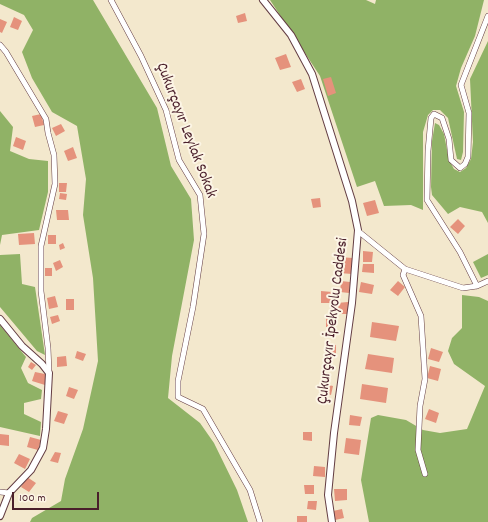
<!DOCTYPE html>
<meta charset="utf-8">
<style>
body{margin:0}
#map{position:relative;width:488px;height:522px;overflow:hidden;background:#f3e8cd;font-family:Dekko,sans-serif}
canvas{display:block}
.scale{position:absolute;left:12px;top:492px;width:87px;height:18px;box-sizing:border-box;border:2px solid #4a1f2b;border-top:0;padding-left:5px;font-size:12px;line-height:14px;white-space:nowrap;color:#4a1f2b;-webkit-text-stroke:3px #fcf5e5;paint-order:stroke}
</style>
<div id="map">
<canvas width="488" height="522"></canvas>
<div class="scale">100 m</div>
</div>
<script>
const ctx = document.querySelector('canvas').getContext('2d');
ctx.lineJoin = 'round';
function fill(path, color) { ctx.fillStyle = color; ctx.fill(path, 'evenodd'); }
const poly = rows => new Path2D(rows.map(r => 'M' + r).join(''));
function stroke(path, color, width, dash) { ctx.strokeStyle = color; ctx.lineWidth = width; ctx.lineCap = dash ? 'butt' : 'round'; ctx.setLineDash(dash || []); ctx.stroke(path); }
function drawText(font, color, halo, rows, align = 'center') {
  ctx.font = font + ' Dekko,sans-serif'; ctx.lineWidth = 4; ctx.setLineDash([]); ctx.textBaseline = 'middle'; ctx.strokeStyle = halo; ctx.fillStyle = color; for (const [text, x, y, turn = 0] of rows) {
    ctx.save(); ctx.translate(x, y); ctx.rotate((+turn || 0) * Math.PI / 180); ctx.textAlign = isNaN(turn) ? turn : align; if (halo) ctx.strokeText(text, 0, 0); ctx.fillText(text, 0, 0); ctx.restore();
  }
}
fill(poly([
 [0,0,93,0,157,108,171,166,191,199,194,240,172,356,168,398,200,423,214,443,237,490,248,522,30,522,32,518,61,501,65,479,83,429,98,361,93,278,83,215,86,179,77,126,52,112,32,78,22,52,33,30,24,15,0,4],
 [270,0,366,0,375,4,376,0,484,0,475,36,461,68,456,86,464,112,463,152,461,160,457,159,448,118,440,110,433,110,428,115,423,132,423,210,411,205,384,206,375,181,357,187,320,76],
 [488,41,488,223,482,212,460,207,448,214,432,195,431,187,432,141,435,123,439,125,444,134,449,160,454,169,460,172,466,168,471,159,473,142,470,79],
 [0,111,13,127,10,151,29,159,48,161,48,192,39,230,2,235,0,245],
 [20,254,22,284,35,287,45,355,37,351,0,307,0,255],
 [488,254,488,275,481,278,473,262],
 [462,295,479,297,488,301,488,522,369,522,361,480,371,418,378,415,406,420,423,430,440,433,467,429,485,386,454,364,448,351,452,338,462,328],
 [0,325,26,357,21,368,28,383,42,390,41,399,24,403,24,414,41,422,40,436,0,427]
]), '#90b266');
fill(poly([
 [245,13,247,21,238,23,236,16],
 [14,17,22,21,18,30,10,27],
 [0,19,7,22,2,33,0,32],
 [286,54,291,67,280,70,275,58],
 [331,77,336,93,328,96,323,79],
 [301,79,305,89,297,92,292,82],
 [41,114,44,125,35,127,32,116],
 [61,124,65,131,56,136,52,128],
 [16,137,26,141,23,150,13,146],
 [73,147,77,158,68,161,64,151],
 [59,183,67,183,66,192,59,192],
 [60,193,67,194,66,200,59,199],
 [320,198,321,207,313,208,311,199],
 [375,200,379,213,367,216,363,203],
 [56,210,68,210,69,220,57,220],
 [458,219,465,226,458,234,450,227],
 [34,233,35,244,19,245,18,234],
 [48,235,56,235,56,244,48,244],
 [63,243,65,248,60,250,59,245],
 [363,251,373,252,372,262,363,262],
 [339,257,353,258,352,274,339,273],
 [60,260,63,267,56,271,53,263],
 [363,264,374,264,374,273,362,272],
 [45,268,52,268,52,276,45,276],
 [341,281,350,282,349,293,340,292],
 [398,281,405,287,398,296,390,290],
 [361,282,374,285,372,294,359,292],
 [321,291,332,292,331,303,321,303],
 [55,296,58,307,49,309,47,298],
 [66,299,74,299,74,310,66,310],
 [348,302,348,314,338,314,337,303],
 [58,315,60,321,52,324,50,317],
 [326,318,333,318,333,327,326,327],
 [372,322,399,326,396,341,370,337],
 [326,344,336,345,336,354,325,353],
 [431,348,443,352,439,362,428,359],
 [77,351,86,354,83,361,75,358],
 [368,354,394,358,392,373,365,369],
 [66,356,67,366,57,367,57,357],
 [31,362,36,365,32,370,28,367],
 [430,366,441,369,438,381,427,378],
 [35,372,45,374,45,385,32,381],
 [324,384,333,386,331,395,323,393],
 [362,384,388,388,386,403,360,399],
 [69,387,78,390,74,399,66,396],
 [429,409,439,413,436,423,425,419],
 [58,411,68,414,64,424,54,421],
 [350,415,362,417,360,426,349,425],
 [303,432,312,432,312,441,303,440],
 [0,434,9,435,9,446,0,445],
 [30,437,41,440,38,450,27,447],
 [346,438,361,440,359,455,344,453],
 [55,452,61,453,58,463,50,461],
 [19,454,30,459,25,469,14,463],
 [314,466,325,467,325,477,313,476],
 [27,477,36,483,29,492,21,487],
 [304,485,314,485,314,494,305,494],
 [334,489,347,489,347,500,335,501],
 [308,501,317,501,316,510,307,509],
 [342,509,344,518,335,520,333,511],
 [297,516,307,516,307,522,297,522]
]), '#e5927c');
const minor = poly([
 [111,0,141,56,166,110,179,160,200,195,204,234,193,307,178,381,178,397,203,409,250,490,260,522],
 [0,45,6,52,46,119,48,133,54,155,55,184,41,246,41,291,48,348,49,373],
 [358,231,405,269,463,288,477,286,488,281],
 [405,269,403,275,421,316,425,379,420,406,418,450,425,474],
 [477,286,460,252,427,200,428,151,431,118,434,114,442,118,449,139,451,160,460,168,465,164,468,157,469,113,461,85,488,16],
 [0,492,9,493]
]);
const tertiary = poly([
 [263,0,291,35,312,74,352,201,358,230,352,303,334,433,328,495,332,522],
 [0,319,22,346,42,364,49,373,46,429,43,448,31,470,9,493,0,516]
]);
stroke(minor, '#633d43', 6);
stroke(tertiary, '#633d43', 8);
stroke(minor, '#fff', 5);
stroke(tertiary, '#fff', 6);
drawText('16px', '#4a1f2b', '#fcf5e5', [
 ["Çukurçayır Leylak Sokak",185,131,69],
 ["Çukurçayır İpekyolu Caddesi",334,321,-83]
]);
</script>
